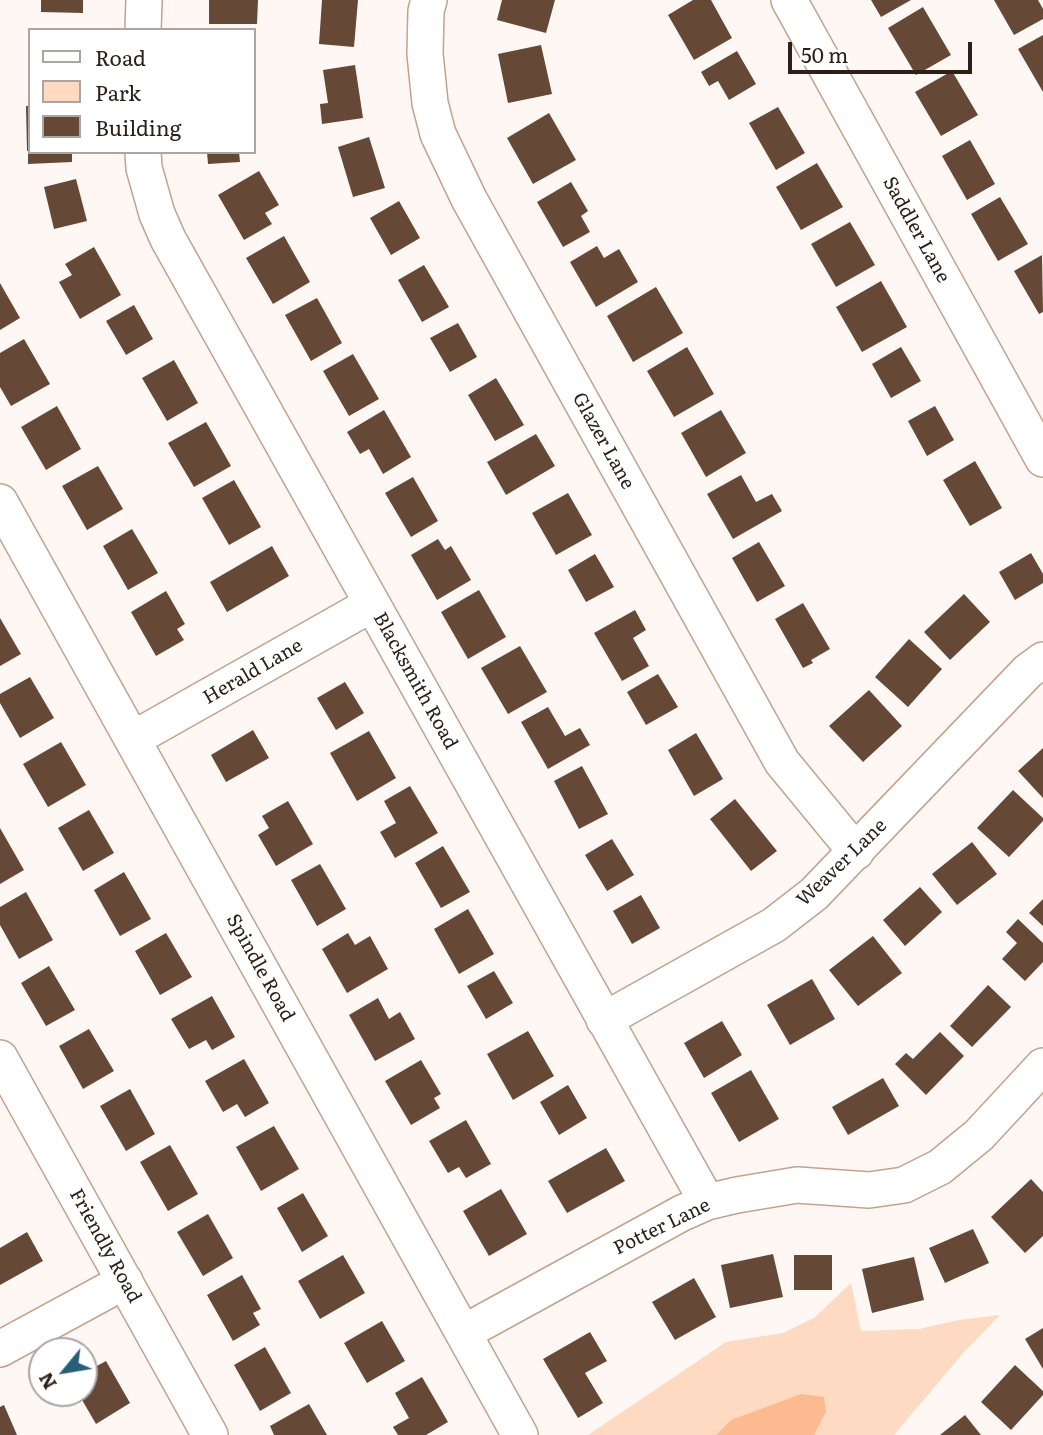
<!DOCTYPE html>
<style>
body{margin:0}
#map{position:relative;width:1043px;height:1435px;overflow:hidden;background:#fff7f3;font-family:Literata,serif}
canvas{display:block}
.legend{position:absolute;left:28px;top:28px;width:228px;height:126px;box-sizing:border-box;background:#fff;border:2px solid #aba6a3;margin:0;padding:9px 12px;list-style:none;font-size:21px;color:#2d2018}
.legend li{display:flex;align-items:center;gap:14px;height:35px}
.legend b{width:35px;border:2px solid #aba6a3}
.north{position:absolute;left:28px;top:1337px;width:70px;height:70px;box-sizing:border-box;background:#fff;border:2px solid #aba6a3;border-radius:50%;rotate:240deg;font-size:19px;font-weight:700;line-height:28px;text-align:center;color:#2d2018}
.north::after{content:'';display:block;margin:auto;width:24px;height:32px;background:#295e7a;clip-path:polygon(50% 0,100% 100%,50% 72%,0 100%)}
.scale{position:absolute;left:788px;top:42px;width:184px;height:32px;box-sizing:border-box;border:4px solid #2d2018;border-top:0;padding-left:9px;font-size:21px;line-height:24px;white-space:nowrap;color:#2d2018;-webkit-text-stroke:5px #fff;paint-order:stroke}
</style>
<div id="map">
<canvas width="1043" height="1435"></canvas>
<ul class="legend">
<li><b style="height:9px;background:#fff"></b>Road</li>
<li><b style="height:19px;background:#fedac3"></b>Park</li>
<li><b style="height:19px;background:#654835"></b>Building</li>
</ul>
<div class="north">N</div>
<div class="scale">50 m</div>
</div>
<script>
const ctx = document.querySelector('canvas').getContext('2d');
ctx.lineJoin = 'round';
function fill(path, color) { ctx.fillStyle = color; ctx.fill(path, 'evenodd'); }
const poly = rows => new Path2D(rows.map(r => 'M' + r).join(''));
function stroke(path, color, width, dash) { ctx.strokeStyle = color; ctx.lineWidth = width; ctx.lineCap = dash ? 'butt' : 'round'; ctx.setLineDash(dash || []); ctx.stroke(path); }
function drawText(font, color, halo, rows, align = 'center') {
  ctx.font = font + ' Literata,serif'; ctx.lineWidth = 7; ctx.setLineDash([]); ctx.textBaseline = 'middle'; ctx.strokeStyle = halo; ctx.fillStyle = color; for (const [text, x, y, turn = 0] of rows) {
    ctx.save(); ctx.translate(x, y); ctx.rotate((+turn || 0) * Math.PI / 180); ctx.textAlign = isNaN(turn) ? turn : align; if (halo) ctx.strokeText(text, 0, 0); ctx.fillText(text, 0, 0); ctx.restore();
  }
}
fill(poly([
 [851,1283,861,1331,919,1329,959,1320,1000,1315,964,1352,894,1435,588,1435,726,1342,783,1333,814,1318]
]), '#fedac3');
fill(poly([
 [801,1394,824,1397,826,1412,814,1435,716,1435,731,1420]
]), '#fcba90');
fill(poly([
 [41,0,83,0,83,13,41,12],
 [209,0,258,0,257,24,209,24],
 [322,0,358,0,354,47,319,44],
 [502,0,555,0,546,33,497,20],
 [693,0,711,0,732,38,694,60,668,15],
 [871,0,911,0,881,17],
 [994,0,1038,0,1043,9,1043,19,1014,35],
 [923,7,951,55,916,75,888,28],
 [1043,35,1043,92,1018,49],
 [541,45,552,94,508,103,498,54],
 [737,51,756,84,729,100,718,81,709,86,701,72],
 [355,65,363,118,322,124,320,104,328,103,323,70],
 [952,71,978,115,941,136,915,92],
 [26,106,30,106,30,151,27,151],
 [778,107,805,153,776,170,749,123],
 [549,113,576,160,533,184,507,138],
 [369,137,385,188,353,197,338,147],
 [970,140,995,184,967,200,942,156],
 [28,152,72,152,72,162,28,164],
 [207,152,239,152,240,162,208,164],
 [817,163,843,207,801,230,776,187],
 [259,171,279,205,265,213,272,224,244,240,218,195],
 [76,179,87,221,54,229,44,187],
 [571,182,588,211,581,216,590,232,563,247,537,202],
 [1000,197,1028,244,998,261,971,214],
 [399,201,420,238,391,255,370,218],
 [850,222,875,265,836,287,811,244],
 [284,236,310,282,273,304,246,258],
 [597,246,604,258,619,249,638,282,596,307,570,262],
 [94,247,121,295,80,319,59,282,72,275,65,264],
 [1042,255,1043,312,1039,314,1014,271],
 [424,265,449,307,422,322,398,280],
 [881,281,907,327,862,352,836,307],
 [0,283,20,318,0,330],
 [656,287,683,333,633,362,607,316],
 [317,298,342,343,311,361,285,315],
 [134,305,153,339,126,355,106,321],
 [458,323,477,357,450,372,430,338],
 [24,339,50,384,11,406,0,387,0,353],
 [687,347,714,394,674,417,647,371],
 [901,347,921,381,891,398,872,364],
 [353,354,379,399,349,416,323,371],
 [174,360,198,403,167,421,142,378],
 [496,378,524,425,495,441,468,395],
 [57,406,81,449,46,470,21,427],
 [935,406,954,440,927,456,908,421],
 [384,410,411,457,383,474,369,449,360,454,347,432],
 [721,410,746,453,706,477,681,433],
 [206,422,231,466,194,487,168,443],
 [536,434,555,466,506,495,487,462],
 [975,461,1002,508,970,526,943,480],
 [98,466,123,509,87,530,62,486],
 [741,475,756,502,772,494,782,511,733,539,707,494],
 [413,477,438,521,411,537,385,493],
 [234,480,261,527,229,545,202,498],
 [568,493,592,535,556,555,532,513],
 [132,529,158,573,128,590,103,546],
 [438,539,445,550,451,546,471,580,437,600,411,555],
 [759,542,785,586,757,602,732,558],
 [272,546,289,576,227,612,210,582],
 [1031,553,1043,574,1043,583,1015,600,999,572],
 [595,554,614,587,586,602,568,570],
 [479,590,506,637,468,659,441,612],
 [166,591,185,624,177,629,184,640,156,656,131,612],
 [964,594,990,622,950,660,924,632],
 [803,603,830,649,811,660,813,663,803,668,775,619],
 [635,610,646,630,633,638,649,666,622,681,594,633],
 [0,618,21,654,0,666],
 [909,639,942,669,908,707,875,677],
 [520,646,547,692,508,714,481,668],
 [658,674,678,707,646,725,627,692],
 [30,677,54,718,20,738,0,703,0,694],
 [345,682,364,713,336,730,317,698],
 [869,690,902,726,863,762,829,726],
 [548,707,565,736,580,728,590,745,548,769,521,722],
 [253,730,269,758,226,782,211,755],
 [369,731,396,778,357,801,330,753],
 [696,733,723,779,694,796,668,750],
 [61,742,86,785,48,807,23,764],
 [1043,748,1043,798,1018,771],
 [582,766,608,814,579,829,554,781],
 [410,786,438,833,395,858,380,832,396,823,384,801],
 [1013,790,1043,818,1043,821,1009,857,977,828],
 [735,799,777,851,751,871,710,819],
 [288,801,313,844,276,866,258,835,269,828,262,816],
 [89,810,114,853,83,871,58,828],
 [0,828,24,870,0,884],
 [612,839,634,875,607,891,585,855],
 [972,842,997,874,957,905,932,874],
 [443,846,470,892,441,908,415,863],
 [320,864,346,909,317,926,291,880],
 [124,872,151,919,120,936,94,890],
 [920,887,942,912,905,946,883,920],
 [26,892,53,940,19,959,0,925,0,907],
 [641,895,660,928,632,944,613,911],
 [1043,899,1043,926,1029,913],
 [468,909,494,954,459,974,434,929],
 [1018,919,1043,943,1043,962,1025,981,1002,959,1017,943,1006,932],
 [166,933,192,977,160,995,135,951],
 [348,933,355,945,370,936,388,969,347,993,322,949],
 [873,936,902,973,858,1006,829,970],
 [49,966,75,1010,46,1026,21,983],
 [494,971,513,1003,486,1019,467,986],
 [812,979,835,1019,790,1045,767,1005],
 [988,985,1011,1007,972,1047,950,1026],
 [212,996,235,1037,212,1050,206,1040,189,1049,171,1019],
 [378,998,389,1019,400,1012,415,1039,375,1061,349,1015],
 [722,1021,742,1055,704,1078,684,1043],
 [89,1029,114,1071,83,1089,59,1046],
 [528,1031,554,1076,513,1100,487,1054],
 [940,1032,964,1056,926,1095,895,1064,906,1053,913,1059],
 [244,1059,269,1103,245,1117,237,1104,223,1112,205,1081],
 [421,1060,441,1094,434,1098,440,1108,411,1125,385,1081],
 [751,1070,779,1119,739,1142,711,1093],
 [883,1078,899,1106,848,1135,832,1107],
 [568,1085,587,1118,559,1135,540,1102],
 [130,1089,155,1134,126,1151,100,1106],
 [466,1120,491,1164,466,1178,459,1167,448,1173,429,1141],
 [274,1126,299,1169,261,1191,236,1147],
 [170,1145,198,1194,168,1211,140,1162],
 [606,1148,625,1181,567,1213,548,1181],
 [1031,1179,1043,1192,1043,1236,1025,1253,991,1217],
 [501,1189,527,1234,489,1256,463,1211],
 [303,1193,328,1236,302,1252,277,1208],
 [208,1214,233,1258,203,1276,177,1232],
 [973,1229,989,1263,945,1283,929,1248],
 [27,1232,43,1261,0,1285,0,1248],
 [773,1254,783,1297,730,1308,721,1265],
 [343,1255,365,1293,320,1319,298,1281],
 [794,1255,832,1255,832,1290,794,1290],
 [914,1257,924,1300,872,1313,862,1269],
 [242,1275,261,1309,253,1313,260,1325,233,1341,207,1295],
 [694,1278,716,1317,675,1340,652,1302],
 [382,1321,405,1361,367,1383,344,1343],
 [1043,1328,1043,1369,1025,1339],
 [590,1332,607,1361,585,1373,603,1403,578,1418,543,1359],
 [265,1347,291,1393,260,1411,234,1365],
 [106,1361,130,1403,96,1424,78,1393,84,1393,84,1386,88,1384,84,1373],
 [1015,1365,1043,1391,1043,1395,1011,1430,981,1402],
 [422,1377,448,1422,426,1435,398,1435,393,1427,409,1418,395,1393],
 [309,1404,327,1435,274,1435,270,1426],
 [4,1405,17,1435,0,1435,0,1407],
 [965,1415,981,1435,940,1435]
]), '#654835');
const minor = poly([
 [429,0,426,11,425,54,430,103,438,134,469,199,782,762,856,852],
 [789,0,1043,459],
 [143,30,144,0],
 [143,152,144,168,157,214,168,239,707,1202],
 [0,502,520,1435],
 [133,739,372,604],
 [604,1020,774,925,814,894,1028,671,1043,660],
 [0,1058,210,1435],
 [463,1333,682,1213,707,1202,737,1195,797,1185,869,1190,904,1185,940,1167,979,1135,1043,1066],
 [0,1349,125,1281]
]);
stroke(minor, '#c4a28c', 38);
stroke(minor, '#fff', 35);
drawText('19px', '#2d2018', '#fff', [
 ["Saddler Lane",916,230,61],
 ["Glazer Lane",603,441,61],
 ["Herald Lane",253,672,-30],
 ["Blacksmith Road",415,681,61],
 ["Weaver Lane",842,863,-44],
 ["Spindle Road",260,968,61],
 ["Potter Lane",662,1227,-26],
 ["Friendly Road",105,1246,61]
]);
</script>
